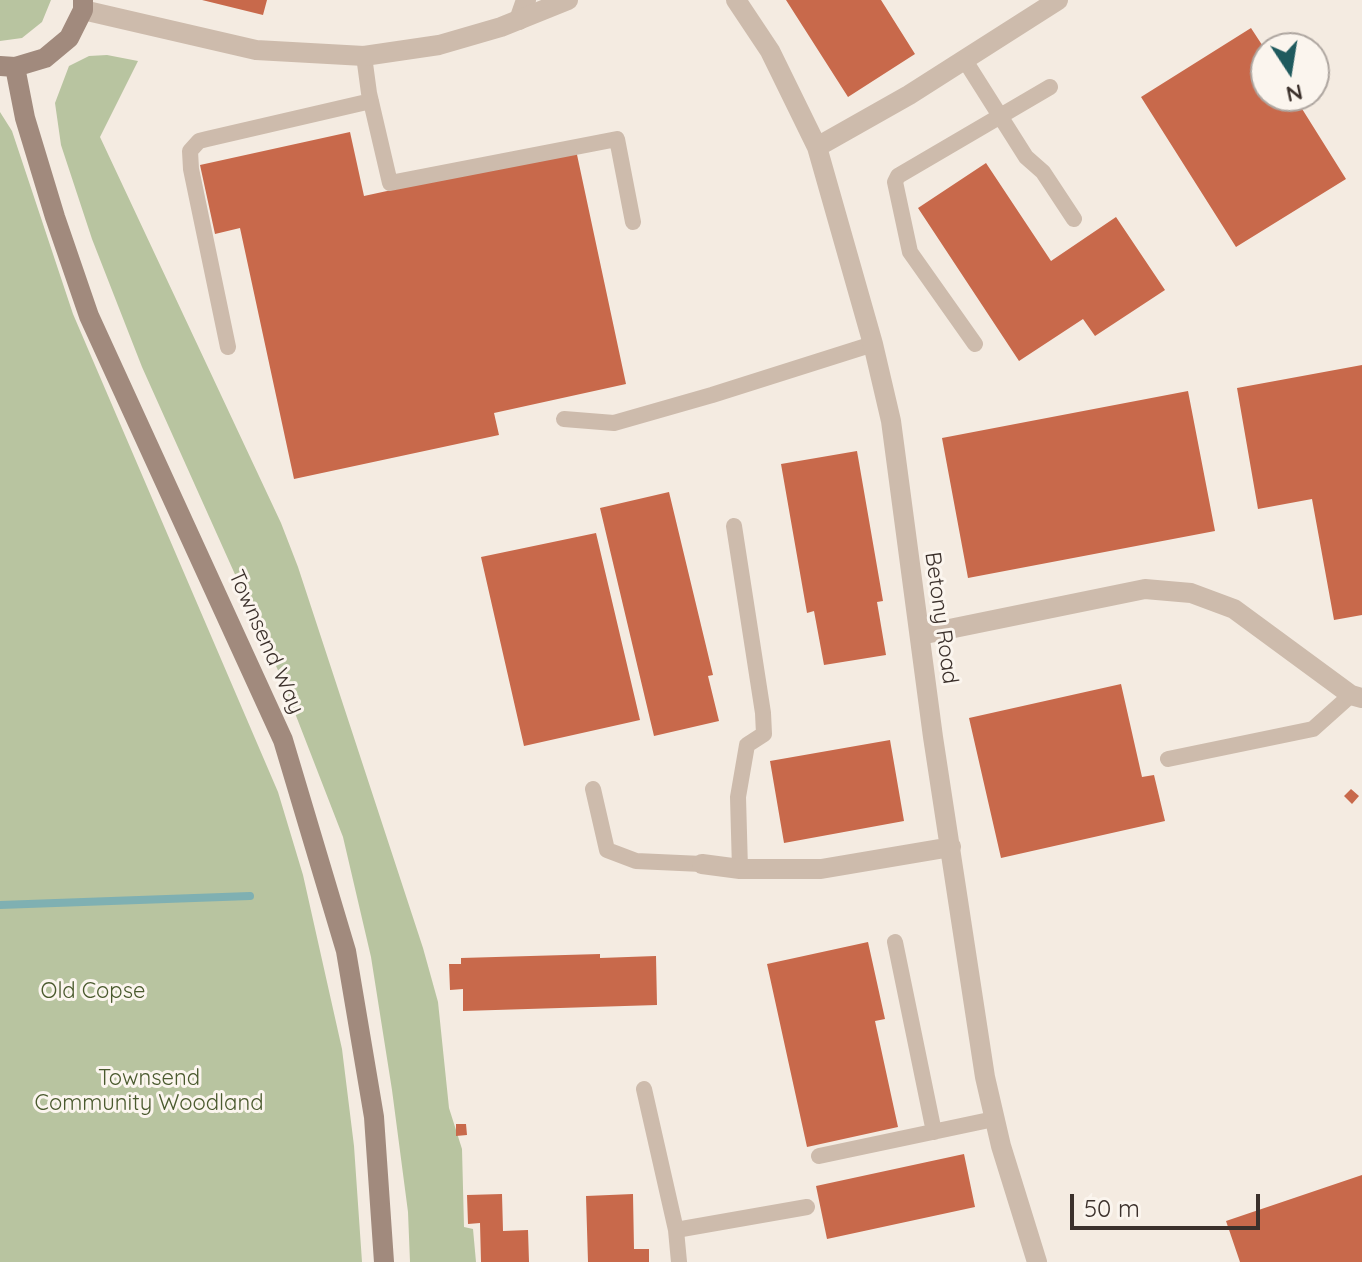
<!DOCTYPE html>
<style>
body{margin:0}
#map{position:relative;width:1362px;height:1262px;overflow:hidden;background:#f4ebe1;font-family:Quicksand,sans-serif}
canvas{display:block}
.north{position:absolute;left:1250px;top:32px;width:80px;height:80px;box-sizing:border-box;background:#fbf5ee;border:2px solid #aea6a0;border-radius:50%;rotate:168deg;font-size:22px;font-weight:700;line-height:32px;text-align:center;color:#3b302b}
.north::after{content:'';display:block;margin:auto;width:28px;height:36px;background:#1f5a5e;clip-path:polygon(50% 0,100% 100%,50% 72%,0 100%)}
.scale{position:absolute;left:1070px;top:1194px;width:190px;height:36px;box-sizing:border-box;border:4px solid #3b302b;border-top:0;padding-left:10px;font-size:24px;line-height:28px;white-space:nowrap;color:#3b302b;-webkit-text-stroke:6px #fbf5ee;paint-order:stroke}
</style>
<div id="map">
<canvas width="1362" height="1262"></canvas>
<div class="north">N</div>
<div class="scale">50 m</div>
</div>
<script>
const ctx = document.querySelector('canvas').getContext('2d');
ctx.lineJoin = 'round';
function fill(path, color) { ctx.fillStyle = color; ctx.fill(path, 'evenodd'); }
const poly = rows => new Path2D(rows.map(r => 'M' + r).join(''));
function stroke(path, color, width, dash) { ctx.strokeStyle = color; ctx.lineWidth = width; ctx.lineCap = dash ? 'butt' : 'round'; ctx.setLineDash(dash || []); ctx.stroke(path); }
function drawText(font, color, halo, rows, align = 'center') {
  ctx.font = font + ' Quicksand,sans-serif'; ctx.lineWidth = 6; ctx.setLineDash([]); ctx.textBaseline = 'middle'; ctx.strokeStyle = halo; ctx.fillStyle = color; for (const [text, x, y, turn = 0] of rows) {
    ctx.save(); ctx.translate(x, y); ctx.rotate((+turn || 0) * Math.PI / 180); ctx.textAlign = isNaN(turn) ? turn : align; if (halo) ctx.strokeText(text, 0, 0); ctx.fillText(text, 0, 0); ctx.restore();
  }
}
fill(poly([
 [0,0,51,0,42,22,22,38,0,41],
 [107,55,138,61,100,137,281,523,298,567,423,948,438,1002,449,1108,462,1149,464,1227,473,1229,476,1262,410,1262,408,1212,392,1090,371,957,343,837,281,677,142,367,92,239,61,145,55,103,69,66,89,56],
 [0,112,12,131,73,314,278,792,303,875,342,1049,354,1146,362,1262,0,1262]
]), '#b8c4a0');
stroke(poly([
 [0,905,250,896]
]), '#7fb0b2', 8);
fill(poly([
 [202,0,267,0,263,15],
 [786,0,881,0,915,54,848,97],
 [1251,28,1266,51,1266,96,1294,96,1346,179,1236,247,1141,97],
 [350,132,364,196,576,150,626,384,494,413,499,435,294,479,240,228,215,234,200,165],
 [986,163,1051,261,1116,217,1165,290,1095,336,1083,319,1019,361,918,208],
 [1362,365,1362,615,1334,620,1312,499,1258,509,1237,388],
 [1188,391,1215,531,968,578,942,438],
 [857,451,883,601,877,602,886,655,824,665,814,611,807,613,781,464],
 [669,492,713,675,708,676,719,721,654,736,600,508],
 [596,533,640,720,524,746,481,557],
 [1121,684,1142,777,1154,775,1165,821,1001,858,969,718],
 [890,740,904,821,784,843,770,761],
 [1351,789,1359,796,1352,804,1344,796],
 [868,942,885,1019,875,1021,898,1127,807,1147,767,964],
 [600,954,600,958,656,956,657,1005,463,1011,463,989,450,990,449,964,461,964,461,958],
 [456,1124,466,1124,467,1135,456,1136],
 [964,1154,975,1207,827,1239,816,1186],
 [1362,1175,1362,1262,1240,1262,1226,1221],
 [502,1194,503,1231,528,1230,529,1262,481,1262,480,1223,468,1224,467,1195],
 [633,1194,634,1249,649,1249,649,1262,588,1262,586,1196]
]), '#c8694b');
stroke(poly([
 [364,56,369,93,390,183,617,139,633,222],
 [964,59,1026,157,1043,172,1074,219],
 [975,344,910,252,895,182,898,176,1050,87],
 [228,347,191,169,190,151,199,141,207,139,371,101],
 [564,419,614,423,712,395,873,344],
 [734,526,763,713,764,734,747,745,738,797,740,869],
 [1168,759,1313,729,1351,695],
 [593,789,607,850,636,861,702,864],
 [895,942,934,1132],
 [644,1089,676,1230,679,1262],
 [819,1156,994,1119],
 [676,1230,807,1207]
]), '#cdbbac', 16);
stroke(poly([
 [736,0,770,51,817,147,873,344,891,421,933,737,985,1077,1001,1146,1037,1262],
 [519,20,526,0],
 [817,147,909,95,1058,0],
 [920,635,1145,589,1191,593,1234,609,1351,695,1362,698],
 [702,864,740,869,821,869,951,847]
]), '#cdbbac', 20);
stroke(poly([
 [83,10,256,50,364,56,439,45,501,27,568,0]
]), '#cdbbac', 20);
stroke(poly([
 [0,66,15,67,45,58,69,38,83,10,83,0],
 [15,67,25,118,55,217,89,316,283,740,346,951,374,1117,384,1262]
]), '#a18a7d', 20);
drawText('22px', '#3b302b', '#fbf5ee', [
 ["Betony Road",941,618,82],
 ["Townsend Way",266,642,66]
]);
drawText('22px', '#4a5a2e', '#fbf5ee', [
 ["Old Copse",93,991],
 ["Townsend",149,1078],
 ["Community Woodland",149,1103]
]);
</script>
